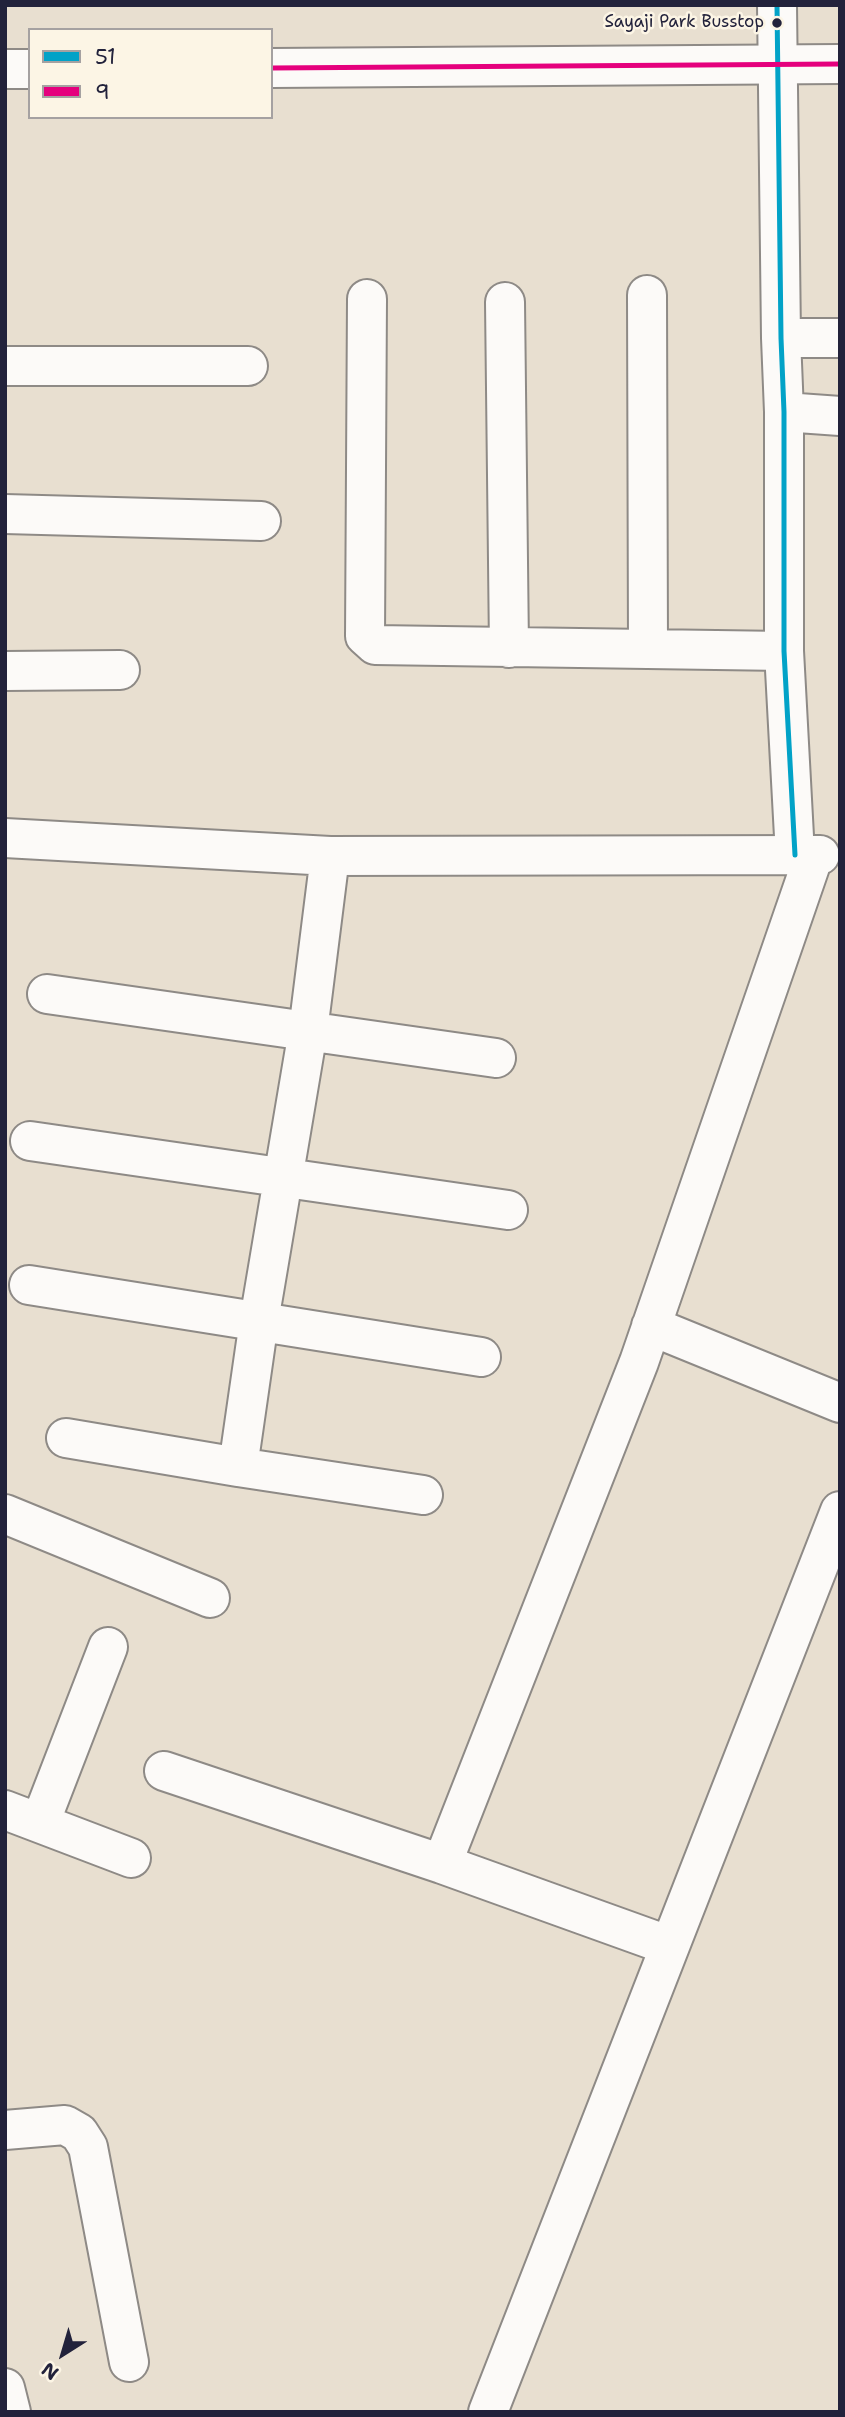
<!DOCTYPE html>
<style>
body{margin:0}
#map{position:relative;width:845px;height:2417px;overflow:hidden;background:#e8dfd0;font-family:"Shantell Sans",sans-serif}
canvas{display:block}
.frame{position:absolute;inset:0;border:7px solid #22223b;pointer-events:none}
.legend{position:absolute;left:28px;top:28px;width:245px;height:91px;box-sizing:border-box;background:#fcf5e5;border:2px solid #a5a1a1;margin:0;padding:9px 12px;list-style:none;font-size:21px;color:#22223b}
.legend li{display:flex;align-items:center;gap:14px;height:35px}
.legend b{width:35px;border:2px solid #a5a1a1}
.north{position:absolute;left:28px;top:2319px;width:70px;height:70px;-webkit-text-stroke:5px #fcf5e5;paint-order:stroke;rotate:217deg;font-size:19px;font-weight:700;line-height:28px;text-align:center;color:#22223b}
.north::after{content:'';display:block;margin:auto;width:24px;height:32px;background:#22223b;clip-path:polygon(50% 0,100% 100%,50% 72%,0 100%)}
</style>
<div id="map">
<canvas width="845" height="2417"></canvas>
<div class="frame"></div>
<ul class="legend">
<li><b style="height:9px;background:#02a2c7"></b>51</li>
<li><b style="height:9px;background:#e5007d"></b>9</li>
</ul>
<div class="north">N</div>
</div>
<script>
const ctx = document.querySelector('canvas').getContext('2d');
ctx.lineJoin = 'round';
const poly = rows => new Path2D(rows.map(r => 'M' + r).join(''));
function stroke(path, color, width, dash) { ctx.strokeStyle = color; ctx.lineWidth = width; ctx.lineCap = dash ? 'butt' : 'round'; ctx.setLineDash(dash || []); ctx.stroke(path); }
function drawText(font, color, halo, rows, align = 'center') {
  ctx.font = font + ' "Shantell Sans",sans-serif'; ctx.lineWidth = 5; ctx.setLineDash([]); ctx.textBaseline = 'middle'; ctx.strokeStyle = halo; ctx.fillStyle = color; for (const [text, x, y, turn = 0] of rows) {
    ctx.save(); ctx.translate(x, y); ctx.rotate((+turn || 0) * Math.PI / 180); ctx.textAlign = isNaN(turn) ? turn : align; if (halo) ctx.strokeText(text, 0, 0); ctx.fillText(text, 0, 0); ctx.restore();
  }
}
const minor = poly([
 [777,5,781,338,784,412,784,651,795,855],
 [647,295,648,649],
 [367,299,365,636,375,645,784,651],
 [505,302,509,648],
 [781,338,840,338],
 [5,366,248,366],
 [784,412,840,416],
 [5,514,261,521],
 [5,671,120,670],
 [5,838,330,856,820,855],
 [814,855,639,1362,442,1864,670,1946,840,1511],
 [330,856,308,1031,259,1321,238,1467,423,1495],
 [47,994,496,1058],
 [30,1141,508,1210],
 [29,1285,481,1357],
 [651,1326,840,1403],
 [66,1438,238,1467],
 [5,1514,210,1598],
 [164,1771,442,1864],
 [5,1810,131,1858],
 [40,1823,108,1647],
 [5,2130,65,2125,79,2133,88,2147,129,2362],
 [5,2388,11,2412],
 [488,2412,670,1946]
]);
const major = poly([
 [271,68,840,64],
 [5,69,30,69]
]);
stroke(minor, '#8e8a86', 42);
stroke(major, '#8e8a86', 42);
stroke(minor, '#fcfaf8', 38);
stroke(major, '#fcfaf8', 38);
stroke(poly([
 [777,5,781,338,784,412,784,651,795,855]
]), '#02a2c7', 5);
stroke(poly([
 [271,68,840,64]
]), '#e5007d', 5);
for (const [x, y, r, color] of [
 [777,23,6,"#22223b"]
]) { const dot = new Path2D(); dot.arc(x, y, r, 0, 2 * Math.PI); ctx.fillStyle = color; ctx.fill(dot); stroke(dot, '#fcf5e5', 2.5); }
drawText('17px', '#22223b', '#fcf5e5', [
 ["Sayaji Park Busstop",764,23]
], 'right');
</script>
